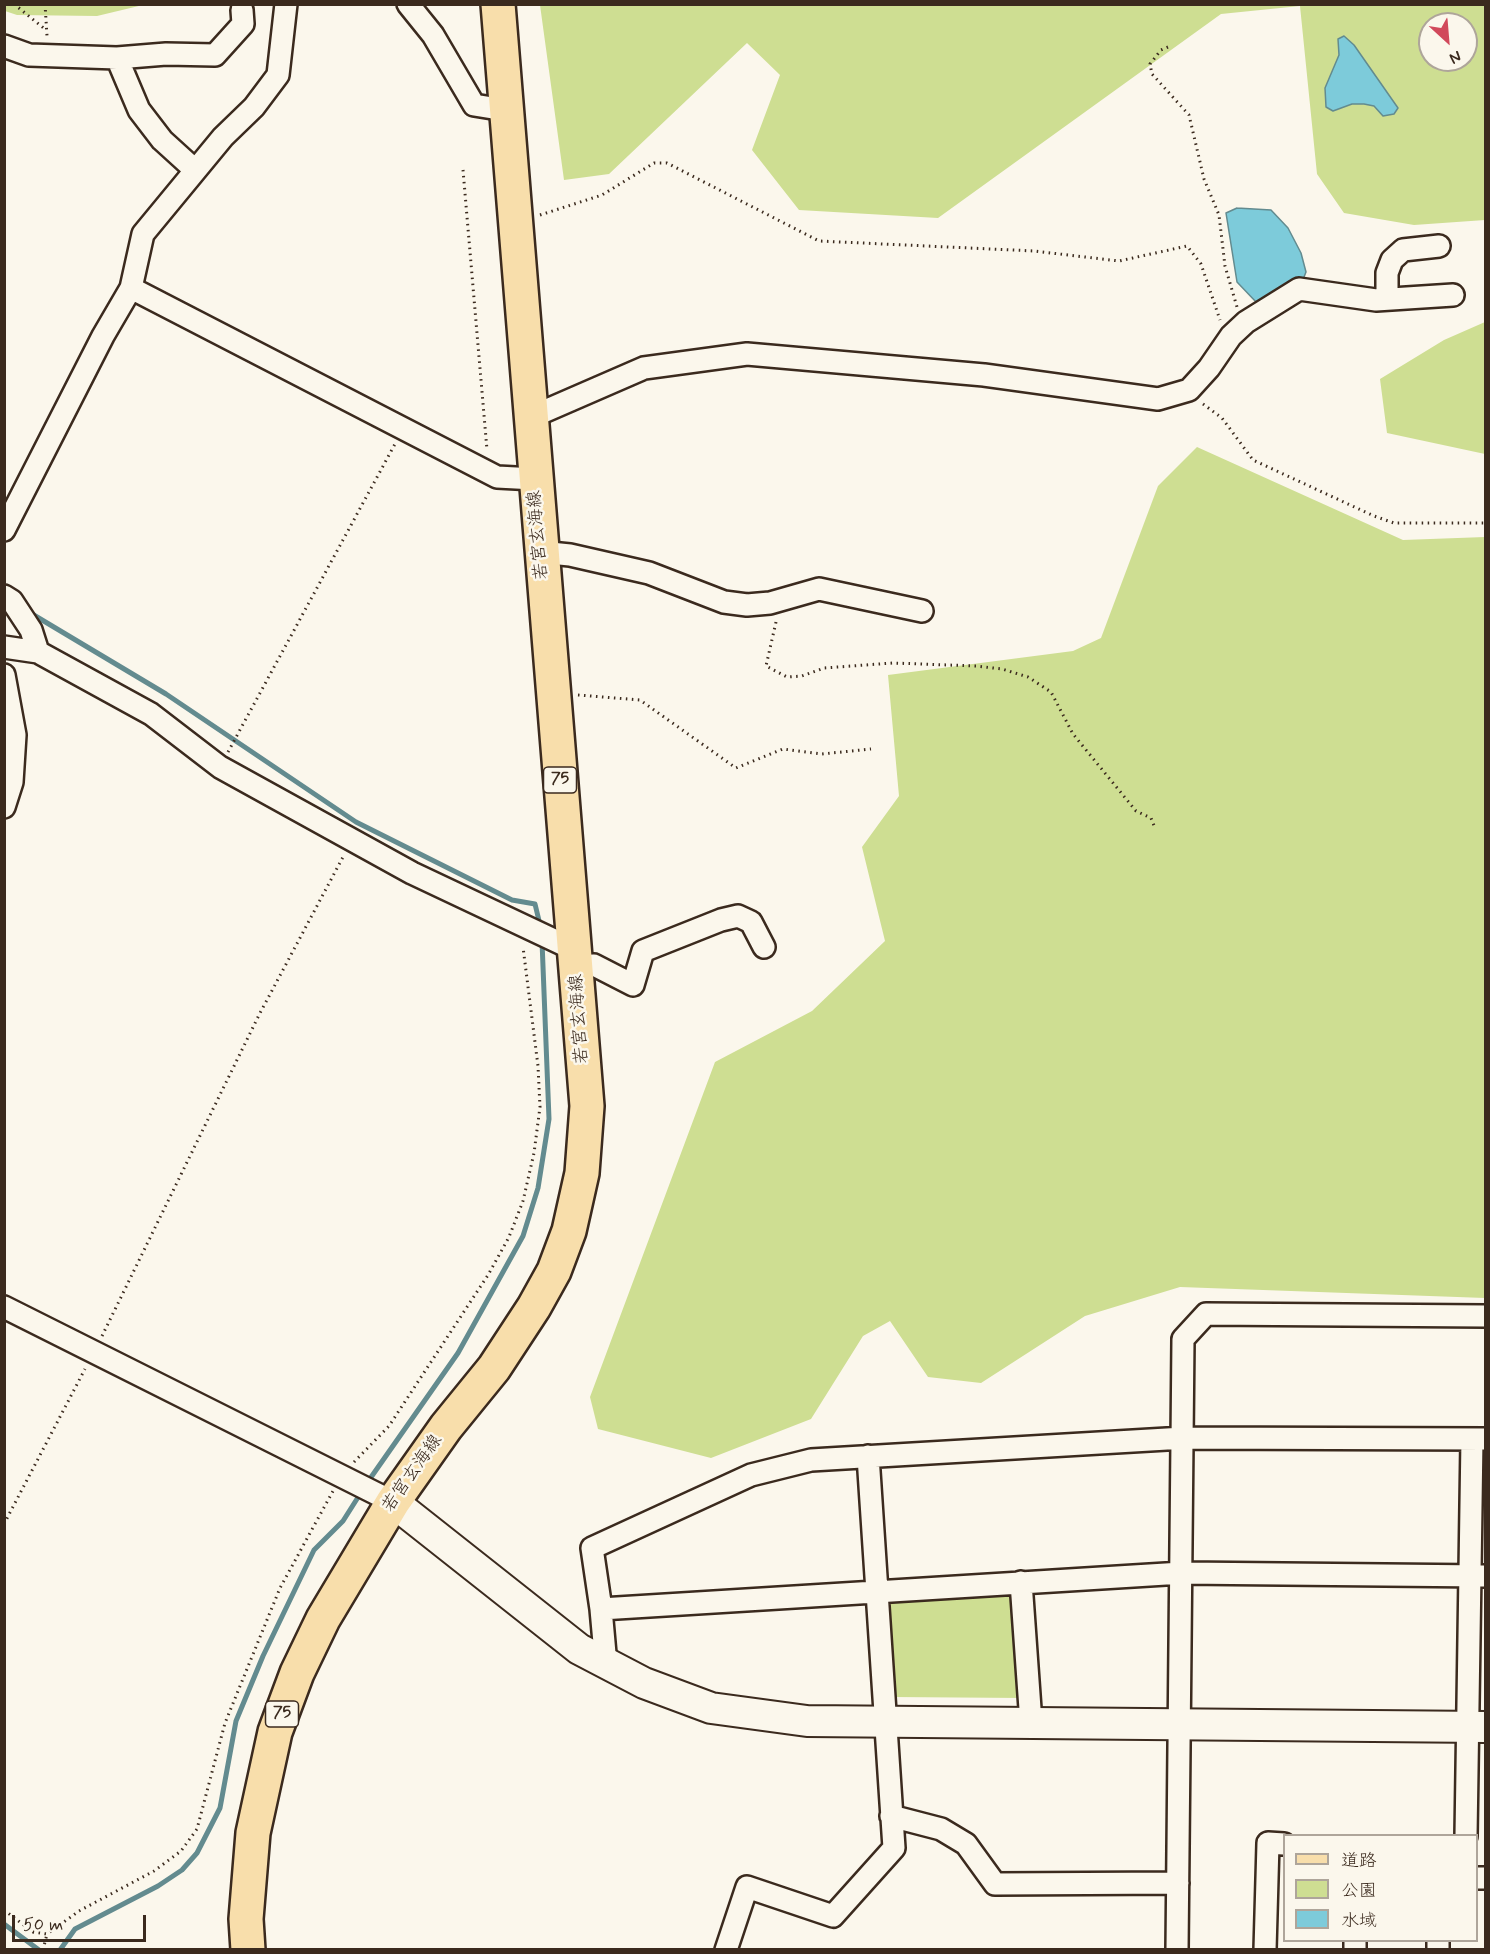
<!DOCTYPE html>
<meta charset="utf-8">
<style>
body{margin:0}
#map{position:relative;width:1490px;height:1954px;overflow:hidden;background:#fbf7ec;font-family:Mynerve,"Klee One",sans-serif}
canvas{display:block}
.frame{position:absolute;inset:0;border:6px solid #3b2a1e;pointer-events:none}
.legend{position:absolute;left:1283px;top:1834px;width:195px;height:108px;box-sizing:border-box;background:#fbf7ec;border:2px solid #aea59a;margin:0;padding:8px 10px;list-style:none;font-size:18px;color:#3b2a1e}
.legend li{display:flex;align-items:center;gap:12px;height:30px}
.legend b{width:30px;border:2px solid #aea59a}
.north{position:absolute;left:1418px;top:12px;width:60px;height:60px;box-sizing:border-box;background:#fbf7ec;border:2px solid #aea59a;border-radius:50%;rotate:154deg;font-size:16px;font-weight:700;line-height:24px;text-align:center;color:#3b2a1e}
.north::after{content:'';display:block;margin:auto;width:21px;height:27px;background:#d1495b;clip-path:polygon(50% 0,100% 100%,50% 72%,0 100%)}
.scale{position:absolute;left:12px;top:1915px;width:134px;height:27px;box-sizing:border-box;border:3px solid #3b2a1e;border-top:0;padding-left:8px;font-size:18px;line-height:21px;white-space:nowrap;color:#3b2a1e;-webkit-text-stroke:4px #fbf7ec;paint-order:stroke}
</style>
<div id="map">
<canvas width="1490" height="1954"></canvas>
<div class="frame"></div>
<ul class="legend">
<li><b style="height:8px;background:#f8deab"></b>道路</li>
<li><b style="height:16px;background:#cede92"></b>公園</li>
<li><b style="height:16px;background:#7dcbda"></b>水域</li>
</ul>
<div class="north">N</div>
<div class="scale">50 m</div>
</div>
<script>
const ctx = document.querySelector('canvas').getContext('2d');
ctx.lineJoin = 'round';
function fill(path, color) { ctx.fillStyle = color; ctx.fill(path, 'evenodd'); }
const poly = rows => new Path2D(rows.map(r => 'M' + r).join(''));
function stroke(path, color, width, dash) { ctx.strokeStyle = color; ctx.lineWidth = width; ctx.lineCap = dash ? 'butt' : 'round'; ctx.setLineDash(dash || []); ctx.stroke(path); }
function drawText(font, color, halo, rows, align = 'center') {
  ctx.font = font + ' Mynerve,"Klee One",sans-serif'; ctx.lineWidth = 5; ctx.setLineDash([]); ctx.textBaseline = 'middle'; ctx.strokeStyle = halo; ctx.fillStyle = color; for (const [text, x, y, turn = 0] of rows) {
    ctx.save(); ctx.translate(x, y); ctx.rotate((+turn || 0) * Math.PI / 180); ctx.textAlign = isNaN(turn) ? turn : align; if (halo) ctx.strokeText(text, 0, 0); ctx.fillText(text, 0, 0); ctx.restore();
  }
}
fill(poly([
 [4,5,5,4,143,5,97,16,17,15,5,11],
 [540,5,1485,5,1485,220,1414,225,1344,213,1317,174,1300,6,1221,14,938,218,799,210,752,150,780,75,747,43,609,174,564,180],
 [1430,24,1466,24,1466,60,1430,60],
 [1485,322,1485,454,1387,433,1380,379,1444,340],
 [1197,447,1403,540,1485,537,1485,1298,1180,1287,1085,1316,981,1383,928,1377,890,1321,863,1336,811,1419,711,1458,598,1429,590,1397,715,1062,812,1011,885,941,862,847,899,796,888,675,1073,651,1101,638,1158,486],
 [1011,1591,1024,1698,892,1697,887,1603,893,1598]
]), '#cede92');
const water = poly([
 [1344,36,1354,45,1398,108,1394,114,1383,116,1374,106,1364,104,1352,104,1333,111,1326,107,1325,88,1339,55,1338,39,1344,36],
 [1237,208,1271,210,1288,228,1301,253,1306,272,1302,282,1257,303,1237,282,1226,213,1237,208]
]);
fill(water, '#7dcbda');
stroke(water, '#638b8f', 1.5);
stroke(poly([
 [27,611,166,694,356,822,512,900,535,904,541,929],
 [367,1483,458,1353,523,1236,538,1188,549,1119,542,941],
 [4,1924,39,1950],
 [60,1950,75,1929,158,1886,182,1870,197,1853,220,1808,236,1721,263,1656,314,1550,343,1521,362,1491]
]), '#638b8f', 5);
const street = poly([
 [408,4,433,35,474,105,505,110],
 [4,46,29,55,117,58,139,110,162,140,195,170],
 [117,58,166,54,215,55,243,24,242,10],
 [131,288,497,477,535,479],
 [1387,299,1387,273,1392,260,1403,250,1439,246],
 [529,418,644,368,747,354,984,375,1158,399,1189,390,1209,368,1231,336,1246,322,1299,289,1376,300,1453,295],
 [4,530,103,336,131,288,143,234,223,137,254,107,278,75,286,4],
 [540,552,570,555,649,573,724,602,747,605,770,603,819,589,922,611],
 [4,596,12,601,31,630,38,652],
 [4,647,38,652,151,714,220,767,412,873,575,950],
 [4,675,15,735,12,782,4,807],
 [576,966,594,965,633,985,643,951,721,920,738,916,751,922,764,947],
 [4,1307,393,1502],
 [1486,1439,1184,1438,811,1460,751,1475,592,1548,601,1609,1182,1573,1486,1576],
 [1021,1582,1031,1723],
 [601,1609,606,1665],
 [891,1816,941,1829,966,1844,995,1884,1178,1883],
 [1466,1836,1472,1439],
 [1476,1878,1486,1878],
 [1438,1940,1438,1950],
 [726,1950,747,1887,833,1916,894,1848,868,1456],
 [1177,1950,1183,1339,1206,1314,1486,1316],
 [1265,1950,1268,1843,1284,1844],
 [1355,1950,1355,1940]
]);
const secondary = poly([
 [393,1502,579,1649,644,1683,711,1708,807,1721,1486,1727]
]);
const primary = poly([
 [248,1950,246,1919,253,1833,275,1732,297,1673,323,1619,393,1502,446,1427,494,1368,534,1307,554,1271,569,1231,582,1173,587,1106,498,4]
]);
stroke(street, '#3b2a1e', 26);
stroke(secondary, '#3b2a1e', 34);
stroke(primary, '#3b2a1e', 38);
stroke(poly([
 [14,4,46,30],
 [45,4,47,36],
 [1168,47,1161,50,1150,64,1152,74,1189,115,1204,179,1219,215,1225,266,1237,307],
 [463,170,487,450],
 [540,215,602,195,654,163,667,163,819,241,1034,251,1119,261,1187,246,1201,264,1220,320],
 [1203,404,1222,418,1253,460,1374,516,1394,523,1486,523],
 [776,622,766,666,787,677,802,676,824,668,893,663,976,666,1002,669,1028,677,1051,692,1073,734,1136,811,1151,818,1155,828],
 [578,695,640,700,736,768,783,749,822,754,871,749],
 [228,752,395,444],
 [102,1336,259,1015,343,857],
 [354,1462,389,1426,488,1275,509,1237,523,1201,534,1153,540,1107,538,1066,523,947],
 [4,1524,85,1369],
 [4,1910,33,1932,47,1934,79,1911,154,1871,181,1851,197,1829,225,1723,280,1588,333,1491],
 [43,1950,47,1934]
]), '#3b2a1e', 3, [1.5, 4.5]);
stroke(street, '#fbf7ec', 21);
stroke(secondary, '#fbf7ec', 30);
stroke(primary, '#f8deab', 33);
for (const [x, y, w] of [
 [560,780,33],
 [282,1714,33]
]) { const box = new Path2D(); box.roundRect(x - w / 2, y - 13, w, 26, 4.5); ctx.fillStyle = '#fbf7ec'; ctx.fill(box); stroke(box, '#3b2a1e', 1.5); }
drawText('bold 16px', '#3b2a1e', null, [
 ["75",560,780],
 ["75",282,1714]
]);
drawText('18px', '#3b2a1e', '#fbf7ec', [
 ["若宮玄海線",539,535,-95],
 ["若宮玄海線",580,1019,-94],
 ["若宮玄海線",413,1474,-55]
]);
</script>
